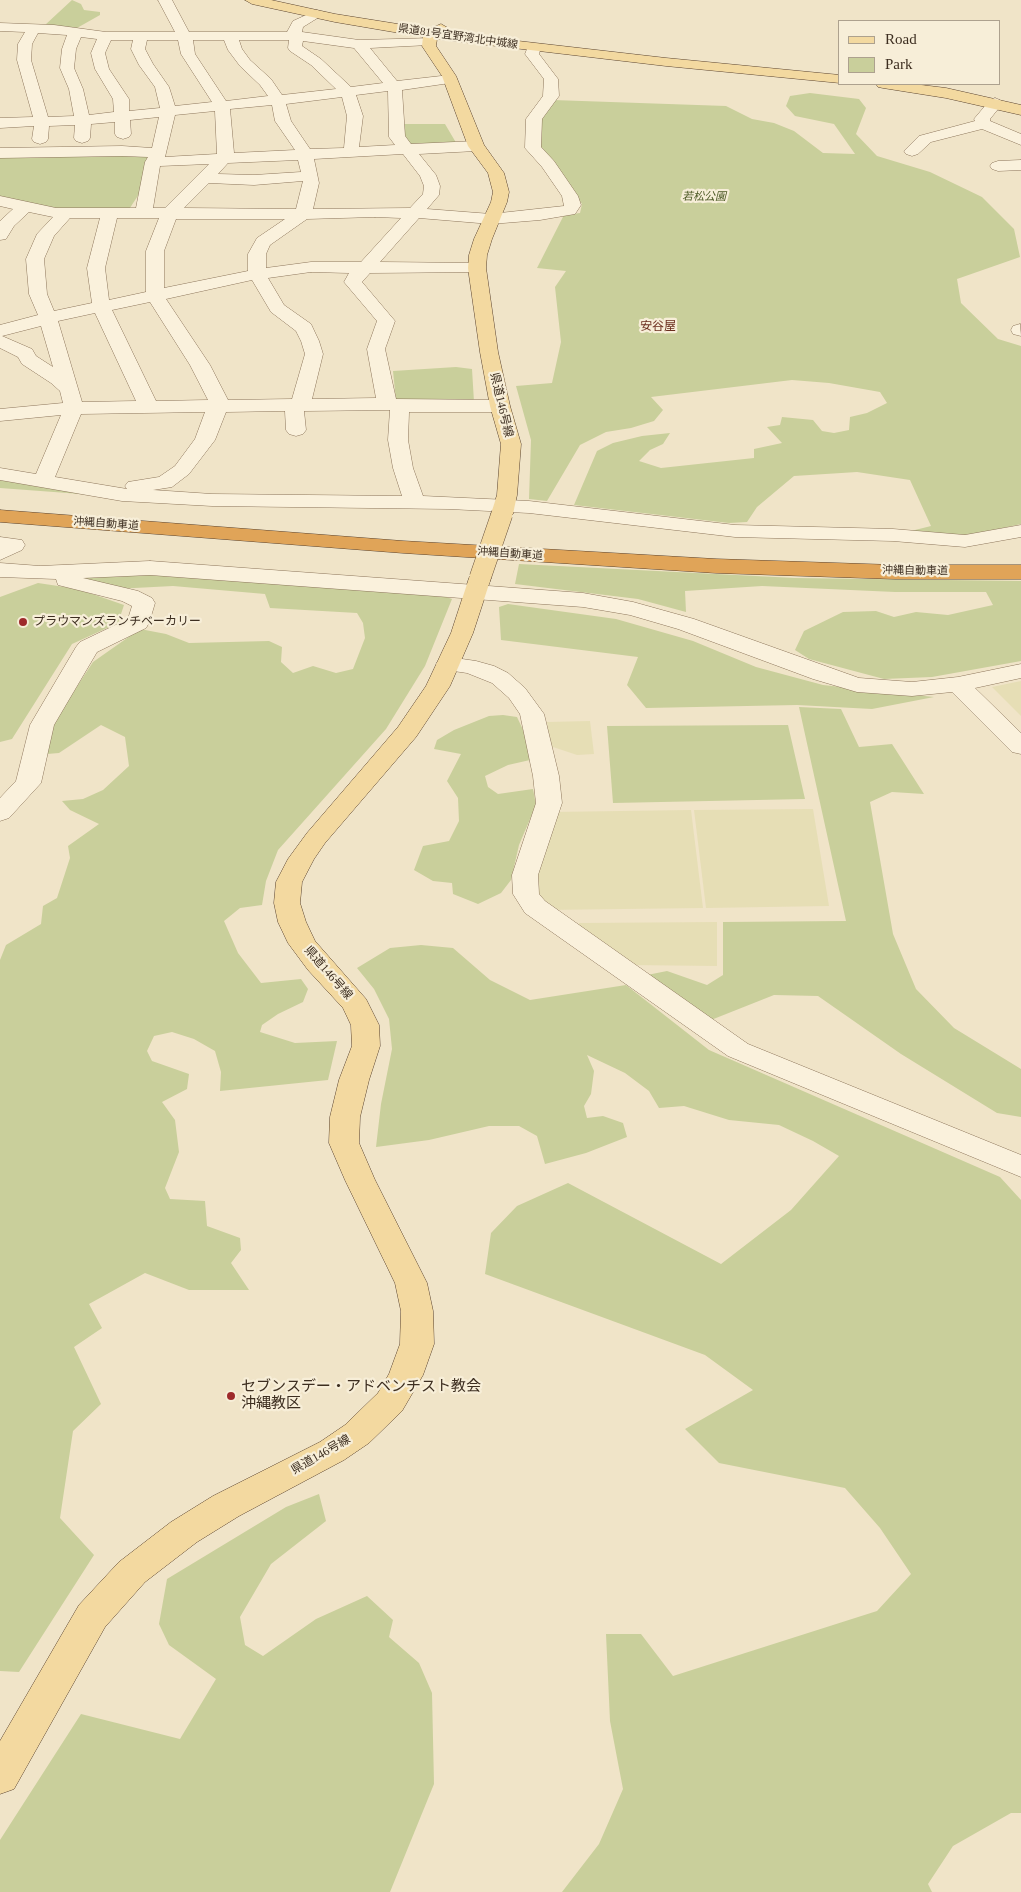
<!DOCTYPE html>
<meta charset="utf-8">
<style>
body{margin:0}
#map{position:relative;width:1021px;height:1892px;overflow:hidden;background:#f0e4c8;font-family:"Times New Roman",serif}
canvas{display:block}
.legend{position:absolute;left:838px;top:20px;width:162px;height:65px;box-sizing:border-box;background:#f7eed8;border:1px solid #ada18e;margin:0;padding:6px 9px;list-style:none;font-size:15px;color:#3d2e20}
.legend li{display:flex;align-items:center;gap:10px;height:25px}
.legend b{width:25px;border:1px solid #ada18e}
</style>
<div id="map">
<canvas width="1021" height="1892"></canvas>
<ul class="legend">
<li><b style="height:6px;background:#f3d9a0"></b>Road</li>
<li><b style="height:14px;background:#c9cf9b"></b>Park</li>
</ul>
</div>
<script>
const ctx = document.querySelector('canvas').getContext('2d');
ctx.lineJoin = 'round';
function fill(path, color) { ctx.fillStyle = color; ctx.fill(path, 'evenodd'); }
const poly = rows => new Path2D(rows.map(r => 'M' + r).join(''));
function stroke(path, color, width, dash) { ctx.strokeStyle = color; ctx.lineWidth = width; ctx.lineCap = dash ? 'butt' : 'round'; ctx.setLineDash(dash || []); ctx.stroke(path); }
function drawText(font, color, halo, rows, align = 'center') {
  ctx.font = font + ' "Times New Roman","Noto Sans JP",serif'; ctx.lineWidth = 4.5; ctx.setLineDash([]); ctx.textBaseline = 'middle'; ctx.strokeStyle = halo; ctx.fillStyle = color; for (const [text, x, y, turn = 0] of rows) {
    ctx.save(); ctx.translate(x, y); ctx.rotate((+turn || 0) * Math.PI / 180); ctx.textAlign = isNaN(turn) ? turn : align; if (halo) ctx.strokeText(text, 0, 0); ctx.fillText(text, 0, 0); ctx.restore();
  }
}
fill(poly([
 [1021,681,1021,716,992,687],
 [590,721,594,754,577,755,550,746,547,722],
 [813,809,829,906,706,908,694,810],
 [691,810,703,908,545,910,531,894,551,812],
 [717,922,717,966,627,965,579,932,579,923]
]), '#e6deb5');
fill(poly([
 [72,0,81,4,84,10,100,12,100,15,77,28,45,25],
 [810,93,859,99,866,108,856,134,877,156,930,172,982,197,1014,229,1020,257,957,279,961,303,998,339,1021,346,1021,524,967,536,911,531,931,526,910,480,857,472,794,476,757,507,747,522,729,523,574,505,597,451,613,443,642,436,670,433,663,444,650,450,639,461,661,468,754,458,754,449,782,443,767,427,780,425,782,417,813,420,822,431,834,433,849,430,850,417,867,413,887,403,880,392,829,383,792,380,651,397,663,410,654,421,631,428,606,432,580,445,547,501,529,499,531,440,516,386,552,383,561,342,555,287,566,271,537,268,564,215,580,213,582,204,551,162,536,154,540,122,553,100,726,106,752,119,774,123,794,131,823,153,855,154,834,124,795,116,786,106,790,96],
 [401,124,445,124,458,146,410,149],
 [109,153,149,154,139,194,128,211,60,211,0,199,0,156,53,157],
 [456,367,472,369,474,402,396,401,393,371],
 [0,479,94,495,0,488],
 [519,564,795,578,1021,581,1021,661,932,677,884,679,809,659,795,650,804,631,843,612,876,611,894,617,916,612,948,615,993,605,986,592,895,592,762,586,685,591,686,612,638,599,515,584],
 [149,571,435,593,452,599,425,666,386,729,278,850,266,881,262,905,240,908,224,921,238,953,261,983,301,979,308,989,303,1002,278,1014,262,1025,260,1032,295,1043,337,1041,328,1080,220,1091,221,1072,215,1051,194,1039,172,1032,154,1036,147,1051,152,1061,189,1074,187,1089,162,1102,175,1120,179,1152,165,1188,170,1199,205,1201,207,1226,240,1238,241,1250,231,1263,249,1290,189,1290,145,1273,89,1304,102,1328,74,1347,101,1404,73,1431,60,1518,94,1555,19,1672,0,1671,0,960,6,945,41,924,43,906,57,898,70,858,68,846,99,824,70,810,62,801,83,799,103,790,129,766,125,737,101,725,59,753,47,754,51,726,93,662,140,629,166,634,189,643,269,641,282,647,281,662,293,673,313,666,336,673,353,669,365,638,363,623,357,613,270,608,265,594,173,586,115,589,79,580,86,574],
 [38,583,78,589,124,605,118,623,72,644,12,739,0,742,0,597],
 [508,604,616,619,693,641,756,667,823,685,934,697,872,709,797,705,646,708,627,685,638,657,501,640,499,607],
 [799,707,841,709,859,747,892,744,924,794,892,792,870,802,893,934,916,989,954,1028,1021,1069,1021,1117,997,1113,901,1054,818,996,774,995,711,1020,647,975,667,971,707,985,723,975,723,922,846,921],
 [503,715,517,717,525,734,530,760,508,765,485,776,488,787,498,794,533,789,536,805,519,845,511,880,501,893,478,904,453,894,452,883,433,881,414,870,423,846,449,841,459,821,458,798,447,781,461,754,434,749,437,740,454,730,489,716],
 [788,725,805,799,613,803,607,726],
 [421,945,453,948,490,980,530,1000,626,985,709,1050,1000,1177,1021,1200,1021,1813,1011,1813,953,1846,928,1884,932,1892,562,1892,599,1844,623,1789,610,1721,606,1634,641,1634,673,1676,877,1611,911,1574,880,1528,845,1488,719,1463,685,1429,753,1390,705,1355,485,1274,491,1233,517,1206,568,1183,721,1264,791,1210,839,1156,813,1141,779,1125,729,1120,684,1106,659,1108,649,1091,625,1073,587,1055,594,1071,591,1094,584,1106,587,1118,603,1116,623,1123,627,1137,586,1153,545,1164,537,1136,519,1126,489,1126,429,1140,376,1147,381,1104,392,1049,389,1019,374,989,357,968,390,948],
 [319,1494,326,1521,271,1564,240,1617,245,1645,263,1656,316,1619,367,1596,393,1620,389,1637,419,1663,432,1693,434,1784,390,1892,0,1892,0,1840,81,1714,180,1739,216,1679,169,1645,159,1624,167,1579,286,1507]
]), '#c9cf9b');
const minor = poly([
 [158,0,172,0,189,32,287,32,293,21,317,10,324,14,303,27,302,32,359,40,434,38,436,41,434,44,429,45,370,48,397,81,450,75,455,76,457,79,455,82,450,83,402,90,405,136,411,144,476,141,482,143,484,146,482,149,476,151,419,154,436,175,440,186,439,195,427,209,491,214,564,206,562,196,542,167,525,148,526,119,543,96,544,79,525,54,529,44,539,44,541,47,539,54,558,79,559,96,542,119,541,147,554,161,578,196,581,205,575,214,540,220,491,224,419,218,380,262,477,263,483,264,486,268,483,272,370,273,362,282,395,321,385,349,396,399,500,400,507,402,510,406,507,410,500,412,409,412,408,440,413,468,423,496,529,501,735,525,893,529,965,535,1021,525,1021,537,965,547,893,541,735,537,529,513,449,509,212,506,122,501,0,480,0,468,36,474,61,415,0,421,0,409,63,403,60,391,51,383,22,364,18,357,0,348,0,325,38,315,29,294,26,259,37,234,53,217,29,212,14,226,6,239,0,240,0,221,13,209,0,206,0,196,56,208,136,208,145,162,148,157,122,156,0,158,0,148,122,146,152,148,159,117,130,120,131,134,129,137,123,139,117,137,115,134,115,122,91,124,90,138,88,141,82,143,76,141,74,138,75,125,49,126,48,139,46,142,40,144,34,142,32,139,34,126,0,128,0,118,33,117,17,60,18,44,25,32,0,31,0,23,54,25,106,32,175,32,158,0],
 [38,33,67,35,62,49,60,68,69,89,74,116,48,117,31,60,32,44,38,33],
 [81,37,97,39,91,53,95,69,113,99,114,112,89,115,83,89,74,68,76,49,81,37],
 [111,40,133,40,131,49,139,65,155,87,160,108,129,111,129,99,109,69,105,53,111,40],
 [147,40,178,40,181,54,212,102,175,106,169,87,153,64,145,49,147,40],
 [193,40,224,40,228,50,240,66,260,85,268,96,226,101,195,54,193,40],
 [239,40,289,40,288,48,290,51,311,65,336,89,282,95,271,79,250,60,242,49,239,40],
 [303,41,354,48,383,83,351,87,321,59,302,46,303,41],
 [388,91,389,137,395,145,359,147,363,116,356,95,388,91],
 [342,97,347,116,344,148,310,149,291,121,286,104,342,97],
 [272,105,275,121,295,150,234,153,230,109,272,105],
 [215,111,217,154,165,157,175,115,215,111],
 [403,154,420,176,424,186,423,194,410,208,313,209,319,183,314,159,403,154],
 [298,160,301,172,254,175,218,174,228,163,298,160],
 [209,164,165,208,153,208,160,166,209,164],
 [303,181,296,209,184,208,209,183,254,185,303,181],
 [375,217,401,218,361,262,311,262,266,268,266,254,270,245,307,219,375,217],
 [70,218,100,218,87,268,92,303,54,311,47,294,44,259,54,236,70,218],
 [117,218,159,218,146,251,146,292,109,300,105,268,117,218],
 [176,219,285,219,257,238,248,254,248,271,164,288,164,251,176,219],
 [311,272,349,273,344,282,377,321,367,349,376,398,312,399,323,354,319,341,311,324,284,305,268,278,311,272],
 [252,280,271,312,296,331,301,341,305,354,292,399,228,400,210,365,166,299,252,280],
 [150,302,190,365,208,400,156,401,112,310,150,302],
 [95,313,136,401,82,402,58,321,95,313],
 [41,326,53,367,36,356,32,349,2,336,41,326],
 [390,410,388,440,393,468,402,496,212,494,153,490,172,487,189,474,215,440,226,412,285,411,286,430,289,434,296,436,303,434,306,430,304,411,390,410],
 [205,412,195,439,175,466,159,477,128,482,125,486,127,489,55,477,81,414,205,412],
 [995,98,1000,100,1003,103,990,119,990,121,1021,134,1021,145,982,129,931,142,918,154,912,156,906,154,904,151,919,136,975,121,974,119,990,100,995,98],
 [1021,160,1021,170,998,171,992,169,990,166,992,163,998,161,1021,160],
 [1020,324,1021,336,1013,334,1011,330,1013,326,1020,324],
 [0,537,22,540,25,545,22,550,0,560,0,537],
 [150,561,583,593,633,602,694,619,859,678,912,682,958,677,1021,664,1021,678,975,688,1021,733,1021,754,1012,752,952,692,912,696,857,692,813,679,678,629,630,615,583,607,150,575,83,578,138,591,152,598,155,603,149,623,146,628,97,652,54,725,41,783,9,818,0,821,0,798,16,781,30,725,76,647,80,642,128,619,132,606,122,601,58,585,56,579,0,577,0,563,40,566,150,561],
 [448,657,476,661,494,666,508,673,525,688,544,714,559,776,562,803,538,875,539,894,545,901,748,1044,1021,1155,1021,1177,728,1056,525,913,513,894,512,875,536,803,533,776,520,714,509,698,492,683,467,673,440,669,436,664,440,659,448,657]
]);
const major = poly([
 [245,0,271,0,335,14,429,29,441,24,448,28,445,32,457,34,666,58,840,75,840,83,666,66,437,39,436,46,456,76,484,145,504,173,509,192,507,202,492,239,487,255,486,268,498,352,510,406,521,444,517,495,513,514,509,518,502,520,495,518,491,514,497,495,501,444,490,406,480,352,468,268,469,255,474,239,491,202,493,192,488,173,468,146,442,76,422,46,423,37,335,22,252,4,245,0],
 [876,84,913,84,946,88,1021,105,1021,115,946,98,883,88,878,87,876,84],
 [480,571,488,573,491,578,473,633,450,686,416,737,325,843,314,859,302,882,300,903,306,922,315,941,366,999,379,1025,380,1046,369,1080,360,1117,359,1143,375,1180,427,1283,433,1311,434,1344,423,1375,402,1411,369,1443,344,1460,239,1516,197,1542,145,1582,105,1627,14,1789,0,1794,0,1741,79,1605,119,1562,171,1522,213,1496,320,1442,345,1425,378,1393,389,1374,400,1344,401,1311,395,1283,345,1180,329,1143,330,1117,339,1080,352,1046,351,1025,343,1008,308,970,288,943,278,922,274,903,276,882,288,859,307,833,398,727,426,686,451,633,469,578,472,573,480,571]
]);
const highway = poly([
 [0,510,403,541,716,559,895,565,1021,565,1021,579,895,579,716,573,403,553,0,522,0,510]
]);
stroke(minor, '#8d765c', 1);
stroke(major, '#5b4430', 1);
stroke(highway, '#5b4430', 1);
fill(minor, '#faf1dc');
fill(major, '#f3d9a0');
fill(highway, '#e0a458');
const majorBridge = poly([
 [480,578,502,514]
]);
stroke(majorBridge, '#5b4430', 22, []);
stroke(majorBridge, '#f3d9a0', 21);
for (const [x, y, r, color] of [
 [23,622,5,"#9e2a2b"],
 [231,1396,5,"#9e2a2b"]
]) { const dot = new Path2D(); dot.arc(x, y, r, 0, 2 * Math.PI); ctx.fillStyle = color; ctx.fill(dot); stroke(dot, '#f7eed8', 2); }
drawText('11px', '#3d2e20', '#f7eed8', [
 ["県道81号宜野湾北中城線",458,37,8],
 ["沖縄自動車道",106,524,4],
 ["沖縄自動車道",510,554,4],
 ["沖縄自動車道",915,571,1]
]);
drawText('italic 11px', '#4d5a26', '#f7eed8', [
 ["若松公園",704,197]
]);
drawText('12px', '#6b2e1e', '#f7eed8', [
 ["安谷屋",658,327]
]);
drawText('12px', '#3d2e20', '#f7eed8', [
 ["県道146号線",501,405,77],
 ["県道146号線",328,973,49],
 ["県道146号線",321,1455,-30]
]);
drawText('12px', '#3d2e20', '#f7eed8', [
 ["プラウマンズランチベーカリー",33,622]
], 'left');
drawText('15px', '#3d2e20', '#f7eed8', [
 ["セブンスデー・アドベンチスト教会",241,1387],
 ["沖縄教区",241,1404]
], 'left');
</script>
